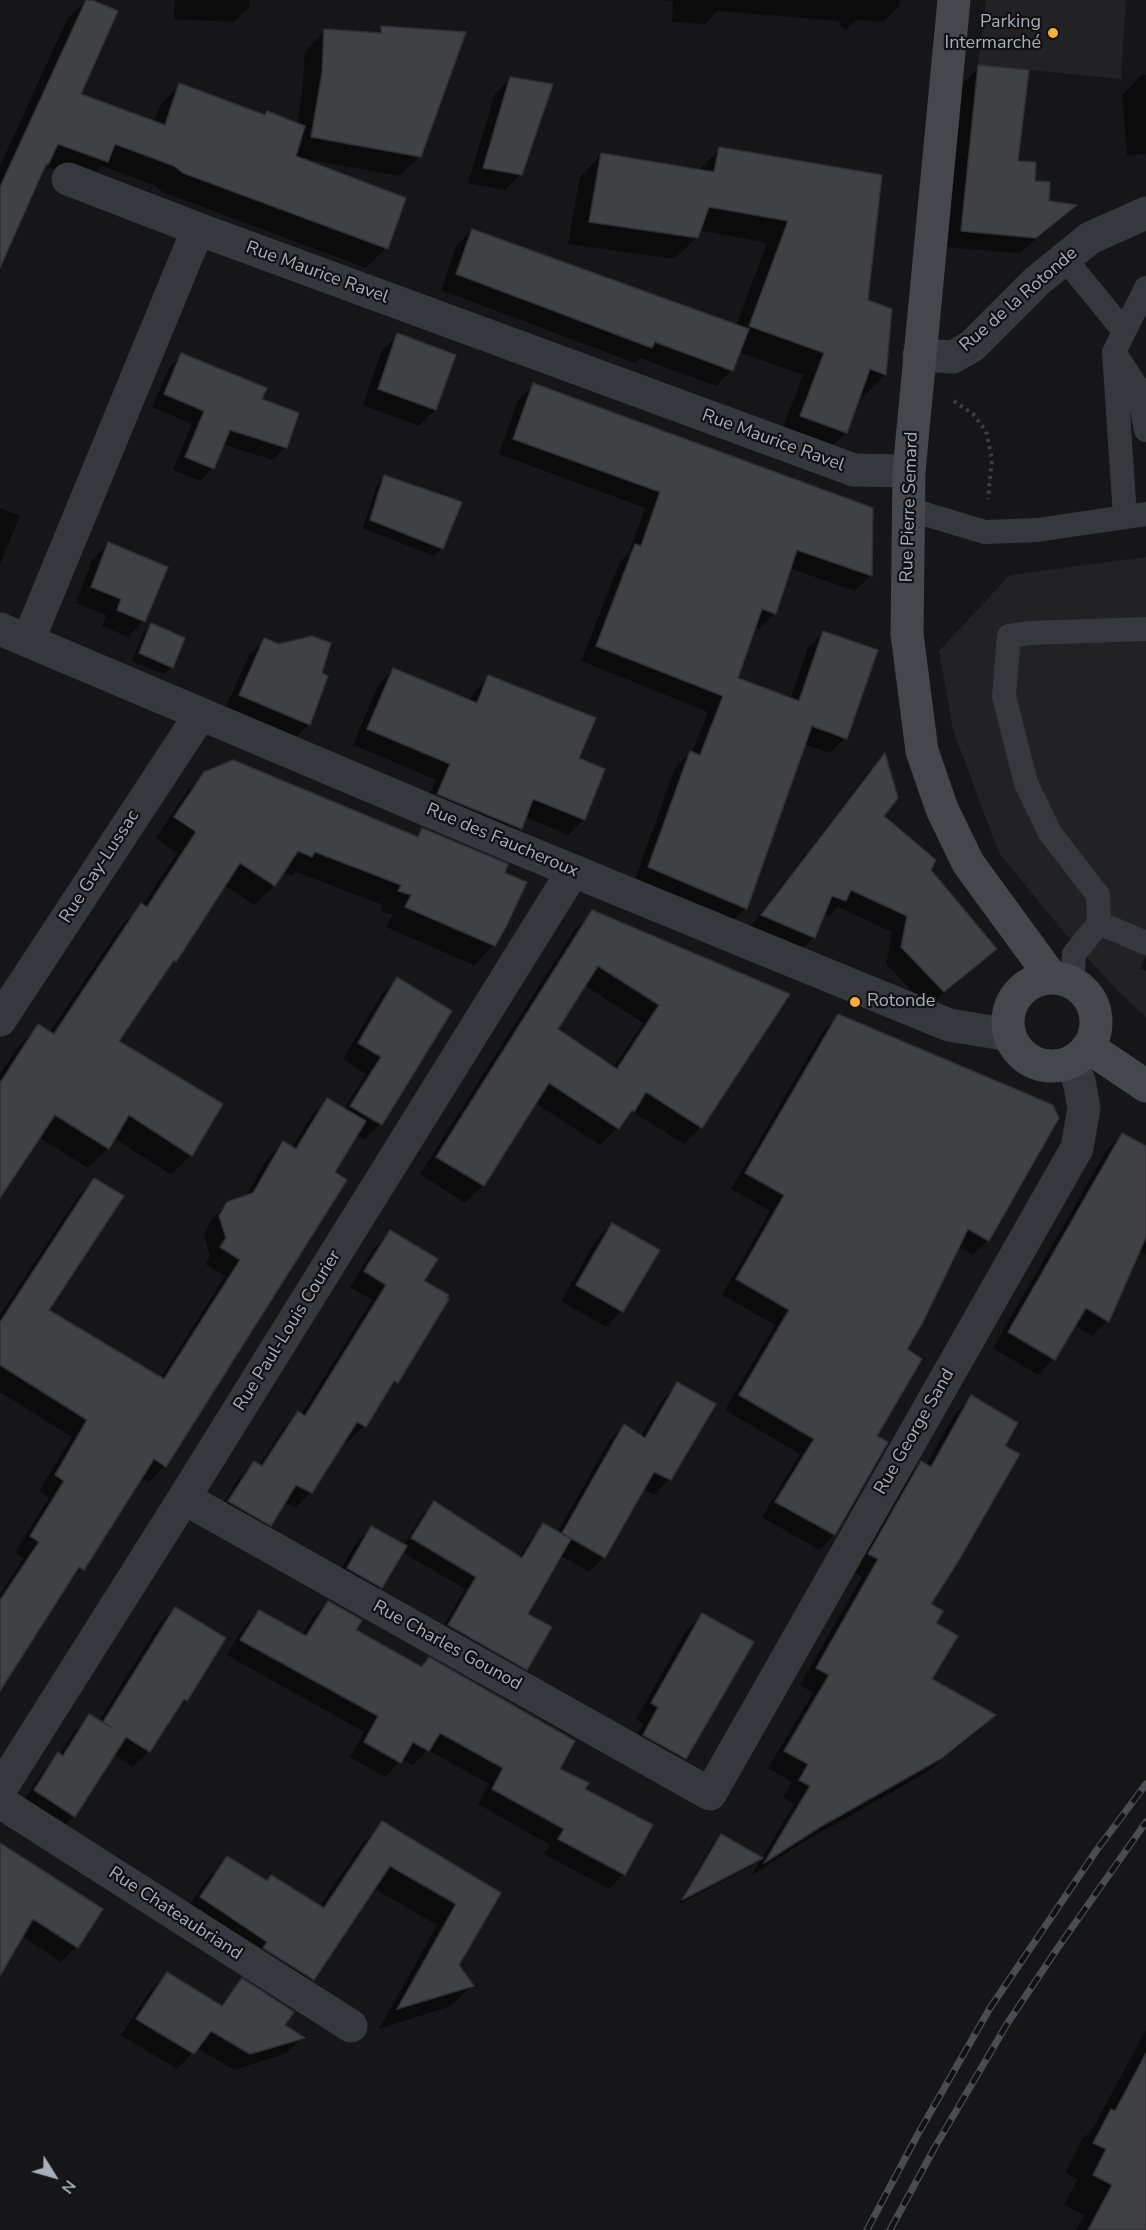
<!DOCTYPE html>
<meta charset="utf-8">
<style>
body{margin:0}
#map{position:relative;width:1146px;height:2230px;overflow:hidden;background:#161618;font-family:"Nunito Sans",sans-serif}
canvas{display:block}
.north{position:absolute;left:24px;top:2146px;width:60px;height:60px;-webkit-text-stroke:4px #111113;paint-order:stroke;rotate:127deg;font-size:16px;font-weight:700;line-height:24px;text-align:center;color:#a8adb8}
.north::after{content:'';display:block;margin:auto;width:21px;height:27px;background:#a8adb8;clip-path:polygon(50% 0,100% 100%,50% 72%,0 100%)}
</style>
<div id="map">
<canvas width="1146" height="2230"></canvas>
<div class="north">N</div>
</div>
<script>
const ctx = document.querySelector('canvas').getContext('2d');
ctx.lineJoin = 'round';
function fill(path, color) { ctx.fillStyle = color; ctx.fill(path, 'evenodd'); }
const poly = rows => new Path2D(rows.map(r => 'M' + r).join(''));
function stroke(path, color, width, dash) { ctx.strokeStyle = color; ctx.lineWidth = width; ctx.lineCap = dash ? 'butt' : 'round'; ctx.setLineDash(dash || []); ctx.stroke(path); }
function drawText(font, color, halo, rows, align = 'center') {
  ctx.font = font + ' "Nunito Sans",sans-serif'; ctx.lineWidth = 4.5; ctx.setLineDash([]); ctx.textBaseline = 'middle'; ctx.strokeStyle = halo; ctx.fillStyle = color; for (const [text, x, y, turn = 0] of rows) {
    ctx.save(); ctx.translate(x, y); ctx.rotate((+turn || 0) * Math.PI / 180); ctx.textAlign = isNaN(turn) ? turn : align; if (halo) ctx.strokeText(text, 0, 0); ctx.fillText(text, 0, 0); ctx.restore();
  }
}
fill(poly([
 [986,0,1126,0,1121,79,978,65],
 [1146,557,1146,1017,1118,991,1067,936,999,853,953,730,939,651,1010,575]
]), '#222225');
fill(poly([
 [86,0,88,0,79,94,154,122,160,105,180,85,264,117,297,124,302,94,305,51,325,31,375,34,382,27,420,156,399,176,305,159,304,160,386,248,366,268,163,192,154,185,102,166,87,181,45,166,0,251,0,166,67,19],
 [175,0,250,0,249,7,234,22,174,19],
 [661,0,900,0,899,6,883,22,856,20,845,31,838,21,718,11,705,24,672,22,673,1],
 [979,67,1016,163,1047,202,1074,206,1059,221,1019,253,946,247,963,83],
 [1142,75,1146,75,1146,154,1127,155,1122,95],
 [511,78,521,174,505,190,468,183,495,94],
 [720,149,867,301,891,310,885,375,863,397,859,395,846,432,824,454,779,438,803,375,739,352,732,370,716,386,640,358,635,363,441,290,456,246,472,230,736,326,767,243,699,230,697,237,674,259,568,244,580,177,602,154,698,171],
 [398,335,435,410,419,426,363,405,382,350],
 [182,355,260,400,286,447,273,460,222,444,213,468,200,481,173,470,192,424,152,407,169,368],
 [534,385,871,509,870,576,855,591,789,568,774,614,759,629,754,627,736,679,790,700,808,648,823,633,845,738,830,753,804,744,746,908,730,923,634,882,675,768,690,753,692,753,708,712,581,661,620,562,629,552,645,508,499,454,518,400],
 [384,477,442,548,434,556,363,528,377,485],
 [0,508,20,516,0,564],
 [108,544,144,621,128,637,102,626,106,615,76,603,92,560],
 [151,625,172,667,164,674,132,661,143,633],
 [265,639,320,674,309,724,293,740,224,711,249,655],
 [393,670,470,701,473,693,489,677,577,759,584,819,568,835,525,817,520,829,505,844,423,809,436,780,353,745,378,685],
 [884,756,882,816,995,948,979,964,928,1007,886,964,892,932,838,907,829,916,823,914,814,937,798,953,747,931,869,771],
 [205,773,415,837,423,830,494,945,474,965,386,927,393,915,380,911,383,905,296,872,291,876,282,872,274,886,254,905,224,885,175,961,165,970,117,1042,191,1155,171,1175,114,1138,108,1148,88,1168,39,1137,0,1194,0,1074,19,1046,38,1026,49,1033,122,925,142,906,177,853,156,838,185,794],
 [593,912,788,994,701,1127,684,1144,633,1112,600,1145,535,1103,483,1185,465,1203,420,1174,575,929],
 [584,985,643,1023,613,1068,556,1029],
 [1146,956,1146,971,1140,969],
 [397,979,380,1124,364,1140,356,1135,165,1466,149,1482,141,1477,82,1569,66,1585,0,1688,0,1594,24,1558,15,1552,49,1498,39,1491,72,1437,0,1392,0,1315,78,1196,94,1180,47,1311,160,1379,225,1276,205,1264,210,1256,204,1234,211,1220,228,1203,245,1197,267,1159,283,1143,292,1148,311,1116,328,1100,344,1109,366,1074,343,1059,381,995],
 [839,1016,988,1240,973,1255,957,1246,904,1350,875,1436,886,1443,834,1535,819,1550,762,1517,800,1454,725,1410,775,1325,722,1295,770,1211,731,1189,823,1031],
 [1122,1135,1146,1148,1146,1255,1138,1251,1107,1321,1092,1336,1074,1325,1054,1359,1038,1375,993,1348,1106,1151],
 [612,1224,622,1311,606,1327,561,1301,596,1240],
 [390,1232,422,1281,397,1382,384,1395,364,1426,349,1441,344,1439,311,1492,296,1508,284,1502,270,1525,255,1540,214,1517,239,1478,254,1463,259,1466,283,1428,298,1413,301,1415,372,1300,350,1287,375,1247],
 [678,1384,714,1405,669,1480,654,1495,643,1489,604,1557,589,1572,560,1555,526,1614,526,1669,514,1681,437,1637,465,1589,402,1552,380,1587,364,1603,332,1584,355,1544,371,1528,403,1546,422,1515,435,1503,519,1558,532,1537,544,1525,557,1533,609,1441,624,1426,640,1437,663,1399],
 [972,1397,1003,1446,929,1604,934,1623,929,1679,994,1715,977,1732,924,1774,802,1843,751,1876,794,1804,783,1798,792,1782,768,1768,813,1693,800,1685,862,1577,852,1571,904,1480,921,1463,926,1465,955,1414],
 [328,1602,354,1630,420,1668,429,1659,583,1790,624,1874,609,1889,544,1854,550,1845,478,1804,489,1784,428,1750,413,1765,402,1759,385,1777,350,1757,364,1732,227,1655,244,1626,259,1611,302,1635,313,1617],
 [175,1608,186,1700,174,1712,149,1751,133,1767,113,1754,74,1816,58,1832,20,1807,43,1771,59,1755,74,1732,90,1716,99,1721,159,1624],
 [702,1615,685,1758,669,1774,628,1751,643,1724,636,1719,686,1631],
 [383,1823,499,1893,457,1965,472,1986,451,2006,379,2029,437,1925,373,1888,313,1979,292,2000,180,1919,207,1879,227,1858,266,1882,319,1907,362,1844],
 [721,1836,760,1858,753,1865,678,1905,713,1843],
 [0,1847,76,1947,61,1962,22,1936,0,1973],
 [167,1974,219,2006,242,1980,283,2025,302,2038,287,2053,234,2070,197,2048,177,2069,121,2035,151,1990],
 [1146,2030,1146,2230,1076,2230,1084,2215,1064,2205,1078,2179,1065,2173,1082,2140,1093,2128]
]), '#0007');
const building = poly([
 [86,0,92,0,118,11,81,94,165,125,179,83,265,115,267,111,305,126,296,156,406,198,388,249,183,173,174,166,115,144,108,162,58,144,48,165,46,164,0,268,0,187,86,0],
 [381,26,466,32,421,157,311,137,322,73,324,29,381,33,381,26],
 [978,65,1029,70,1018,161,1036,162,1035,181,1050,182,1049,201,1077,205,1036,238,961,231,978,65],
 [510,77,553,84,522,175,483,168,510,77],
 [719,147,882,175,868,300,892,309,886,375,870,369,847,433,800,416,824,353,749,326,788,221,709,207,698,238,589,222,601,153,714,172,719,147],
 [472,229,749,329,733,371,655,342,652,348,456,274,472,229],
 [397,333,456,355,436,410,378,389,397,333],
 [181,353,267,388,262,399,299,413,287,448,230,430,214,469,185,457,204,411,164,394,181,353],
 [533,383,873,508,872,576,797,550,776,614,762,609,738,678,799,701,823,631,878,650,847,739,812,726,747,909,648,867,690,751,700,755,723,696,596,646,635,544,641,546,660,492,513,439,533,383],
 [384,475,462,502,443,549,370,520,384,475],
 [108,542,168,567,145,622,117,610,121,599,91,587,108,542],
 [151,623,185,638,173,668,139,653,151,623],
 [312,636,331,643,322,673,328,676,310,725,239,695,264,638,279,644,312,636],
 [393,668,477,703,488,675,596,718,579,758,605,769,585,820,533,799,522,829,437,794,450,764,367,729,393,668],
 [885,753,898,798,884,816,936,860,931,870,997,949,944,992,901,947,907,916,851,890,846,901,832,896,815,938,761,915,885,753],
 [233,760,418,837,422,828,508,864,505,873,527,882,506,927,495,946,405,907,411,895,398,891,401,885,315,852,312,857,298,851,275,886,240,863,176,962,174,960,119,1041,223,1104,192,1156,129,1115,109,1149,55,1115,0,1198,0,1083,38,1024,54,1034,141,903,147,907,196,832,174,817,204,772,233,760],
 [592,910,790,994,702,1128,646,1092,634,1112,632,1110,619,1129,549,1083,484,1186,436,1157,592,910],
 [598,966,659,1005,617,1069,558,1029,598,966],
 [397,977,452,1011,382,1125,350,1106,381,1057,358,1043,397,977],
 [838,1014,1053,1105,1059,1118,989,1241,968,1229,922,1324,907,1349,922,1359,877,1436,888,1442,835,1535,775,1502,814,1439,739,1395,789,1310,736,1279,784,1195,745,1173,838,1014],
 [327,1098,366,1121,335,1172,347,1180,166,1467,154,1459,84,1570,79,1567,0,1691,0,1600,39,1542,30,1536,64,1481,55,1475,87,1420,0,1365,0,1322,94,1178,124,1196,49,1310,164,1379,240,1260,220,1247,226,1238,219,1216,227,1202,253,1193,283,1141,296,1149,327,1098],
 [1122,1133,1146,1146,1146,1237,1109,1322,1086,1308,1055,1360,1008,1332,1122,1133],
 [612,1223,660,1250,623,1312,576,1285,612,1223],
 [390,1230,438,1259,424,1281,449,1295,447,1298,449,1299,398,1383,394,1381,366,1427,357,1422,312,1493,296,1485,271,1526,228,1501,254,1461,262,1466,298,1411,305,1416,386,1285,364,1271,390,1230],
 [677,1382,716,1404,671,1480,654,1472,605,1558,562,1533,624,1424,645,1438,677,1382],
 [971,1395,1018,1423,1005,1446,1020,1454,959,1560,931,1604,943,1611,936,1623,958,1636,932,1679,996,1715,942,1758,820,1827,764,1863,810,1786,799,1780,808,1764,784,1751,829,1675,816,1668,878,1559,868,1554,921,1461,931,1467,971,1395],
 [434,1501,522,1558,543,1523,571,1539,528,1614,552,1627,527,1670,448,1625,476,1577,411,1538,434,1501],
 [371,1526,407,1546,382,1588,347,1568,371,1526],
 [328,1601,362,1620,356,1630,422,1667,429,1657,575,1741,560,1769,589,1783,585,1789,653,1825,625,1875,558,1839,564,1829,492,1789,503,1768,440,1733,429,1751,413,1742,401,1763,364,1742,378,1716,240,1640,259,1610,306,1636,328,1601],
 [175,1607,226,1638,187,1701,184,1699,150,1752,126,1737,75,1817,34,1790,58,1752,63,1756,89,1714,111,1727,103,1722,175,1607],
 [702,1613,754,1642,686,1759,643,1735,658,1707,651,1703,702,1613],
 [382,1821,501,1893,459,1965,474,1986,397,2009,456,1904,390,1866,314,1980,263,1948,267,1942,200,1897,227,1856,267,1881,271,1875,324,1908,382,1821],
 [721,1834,763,1858,682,1900,721,1834],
 [0,1843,103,1909,78,1948,33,1919,0,1976,0,1843],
 [167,1972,222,2006,242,1978,294,2012,285,2025,305,2038,250,2054,211,2031,194,2054,136,2019,167,1972],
 [1146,2053,1146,2230,1088,2230,1112,2185,1093,2175,1106,2149,1093,2143,1111,2109,1115,2111,1146,2053]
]);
fill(building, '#404145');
stroke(building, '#303034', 1.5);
stroke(poly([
 [954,401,973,414,986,431,992,459,988,499]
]), '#3d3f44', 4, [3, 4.5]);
stroke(poly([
 [1065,259,1124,331],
 [1146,288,1114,352,1138,389,1146,430],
 [1114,352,1125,516],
 [908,509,985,532,1037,530,1146,514],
 [1099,923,1146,943],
 [1072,983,1074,954,1099,923,1098,895,1050,833,1026,783,1004,696,1009,636,1030,633,1146,629]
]), '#37383d', 24);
stroke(poly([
 [854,470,909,471]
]), '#37383d', 33);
stroke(poly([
 [68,179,198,229],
 [919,355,953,357,972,346,1037,281,1090,238,1146,213],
 [28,641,198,229,854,470],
 [0,1020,200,715],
 [184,1498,710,1794,1077,1148,1084,1108,1079,1081,1071,1062],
 [0,1790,184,1498,573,871],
 [0,1802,351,2026]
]), '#37383d', 33);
stroke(poly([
 [0,629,515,847,949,1025,1010,1035]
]), '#37383d', 33);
stroke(poly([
 [954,0,909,471,907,634,922,751,942,809,968,863,1052,978],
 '1008 1022a44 44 0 1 1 88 0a44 44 0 1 1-88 0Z',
 [1088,1047,1146,1086]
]), '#45474d', 33);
const rail = poly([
 [867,2230,918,2134,990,2008,1096,1851,1146,1784],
 [890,2230,935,2147,1007,2024,1057,1949,1146,1822]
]);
stroke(rail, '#4a4c52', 7);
stroke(rail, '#111113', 4.5, [14]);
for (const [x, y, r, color] of [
 [1053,33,6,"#f2b134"],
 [855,1002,6,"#f2b134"]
]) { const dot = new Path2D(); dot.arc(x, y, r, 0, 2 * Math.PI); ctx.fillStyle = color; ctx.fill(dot); stroke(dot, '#111113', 2); }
drawText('18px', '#a8adb8', '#111113', [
 ["Parking",1041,23],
 ["Intermarché",1041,44],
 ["Rotonde",867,1002,"left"]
], 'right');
drawText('18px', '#a8adb8', '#111113', [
 ["Rue Maurice Ravel",317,273,20],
 ["Rue de la Rotonde",1019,300,-41],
 ["Rue Maurice Ravel",773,441,20],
 ["Rue Pierre Semard",910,507,-88],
 ["Rue des Faucheroux",502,841,23],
 ["Rue Gay-Lussac",100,867,-57],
 ["Rue Paul-Louis Courier",288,1331,-58],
 ["Rue George Sand",915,1432,-60],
 ["Rue Charles Gounod",447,1646,29],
 ["Rue Chateaubriand",175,1914,33]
]);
</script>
